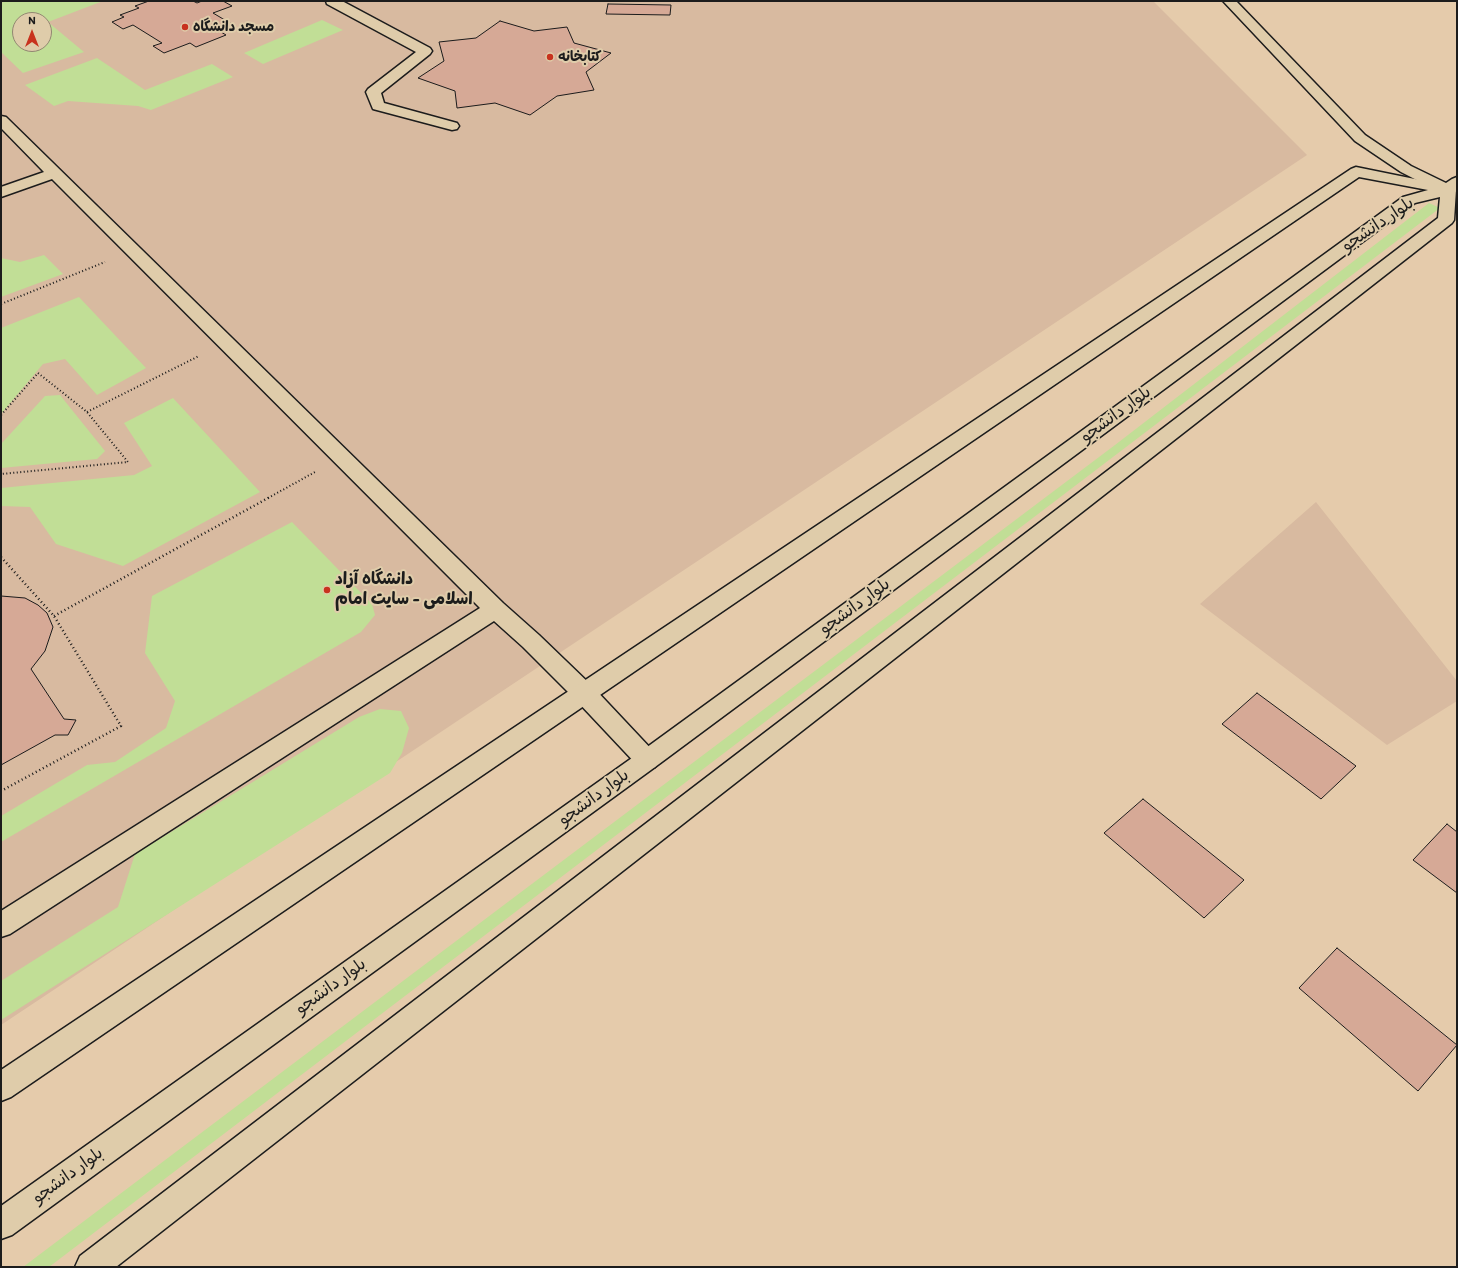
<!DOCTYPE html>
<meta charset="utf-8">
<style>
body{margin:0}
#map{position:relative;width:1458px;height:1268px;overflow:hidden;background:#e5cbab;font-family:Itim,sans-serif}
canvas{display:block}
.frame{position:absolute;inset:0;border:2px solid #1c1c1c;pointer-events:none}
.north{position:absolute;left:12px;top:12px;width:40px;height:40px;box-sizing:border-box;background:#dfccaa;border:1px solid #918671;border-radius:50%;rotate:0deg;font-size:11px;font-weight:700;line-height:16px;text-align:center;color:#1c1c1c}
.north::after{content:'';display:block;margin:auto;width:14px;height:18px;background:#c8321e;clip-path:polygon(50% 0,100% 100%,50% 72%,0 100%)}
</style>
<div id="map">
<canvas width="1458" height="1268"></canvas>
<div class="frame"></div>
<div class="north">N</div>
</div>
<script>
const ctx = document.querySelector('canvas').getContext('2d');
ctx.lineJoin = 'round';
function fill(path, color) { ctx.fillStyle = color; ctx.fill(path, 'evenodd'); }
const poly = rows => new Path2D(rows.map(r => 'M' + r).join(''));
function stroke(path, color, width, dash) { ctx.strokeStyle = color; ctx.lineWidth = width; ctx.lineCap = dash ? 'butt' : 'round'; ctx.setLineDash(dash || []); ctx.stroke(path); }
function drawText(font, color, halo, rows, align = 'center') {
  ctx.font = font + ' Itim,"Playpen Sans Arabic",sans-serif'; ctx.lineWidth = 4; ctx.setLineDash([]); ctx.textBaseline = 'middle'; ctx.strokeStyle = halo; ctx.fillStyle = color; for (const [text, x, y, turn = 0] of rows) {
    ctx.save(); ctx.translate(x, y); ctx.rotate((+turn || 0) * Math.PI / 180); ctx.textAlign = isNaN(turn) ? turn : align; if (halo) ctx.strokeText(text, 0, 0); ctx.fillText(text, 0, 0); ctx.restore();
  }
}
fill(poly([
 [1,1,1153,1,1307,155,1,1025],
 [20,20,44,20,44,44,20,44],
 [1316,502,1457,681,1457,701,1387,745,1200,604]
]), '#d8baa0');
fill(poly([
 [6,1,103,1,48,22,84,52,23,73,1,52,1,3],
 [20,20,44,20,44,44,20,44],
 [322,20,343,30,263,64,244,53],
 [97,58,145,90,212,64,233,77,151,110,138,106,68,101,54,106,25,85],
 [1429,203,1440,208,49,1267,23,1267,1115,445],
 [44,255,63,274,1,297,1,258,20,262],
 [79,297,146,368,97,395,65,359,43,364,1,414,1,328],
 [60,395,105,451,97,459,1,468,1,444,45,396],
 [173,398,260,492,123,566,56,544,30,507,1,506,1,488,134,475,152,466,124,423],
 [292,522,372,604,375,615,361,632,1,842,1,816,87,765,115,762,166,728,175,701,145,653,152,596],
 [380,709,401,711,409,728,402,753,390,773,1,1020,1,981,118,907,135,854,359,717]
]), '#c1de96');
const building = poly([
 [149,1,193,1,197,3,202,1,223,1,232,6,213,13,235,26,221,32,226,35,196,47,190,43,164,53,153,46,162,43,133,25,123,29,112,22,124,17,120,15,139,8,135,6,149,1],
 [608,4,671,5,670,15,606,14,608,4],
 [500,21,534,31,567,27,574,43,611,53,586,72,594,90,557,96,530,115,495,103,457,108,455,91,418,78,444,61,439,42,476,38,500,21],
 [1,596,25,598,38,605,47,613,53,627,45,651,31,669,64,719,76,720,68,735,55,735,1,765,1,596],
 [1257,693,1356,766,1321,799,1222,724,1257,693],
 [1143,799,1244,880,1204,918,1104,833,1143,799],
 [1447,824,1457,832,1457,893,1413,860,1447,824],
 [1337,948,1457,1045,1418,1091,1299,988,1337,948]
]);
fill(building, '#d6a996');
stroke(building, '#1c1c1c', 1);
const minor = poly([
 [326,1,342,1,430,48,432,51,430,54,381,93,384,103,457,123,459,126,457,129,452,130,373,109,366,92,368,89,416,52,327,4,326,1],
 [1223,1,1236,1,1365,135,1411,166,1446,183,1452,179,1457,177,1457,190,1454,193,1448,195,1442,193,1401,172,1355,141,1223,1],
 [1,116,6,117,503,603,539,635,592,686,655,753,659,760,655,767,647,770,639,767,576,700,523,647,494,621,10,934,1,937,1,911,480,608,52,179,1,197,1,187,44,172,1,128,1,116]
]);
const major = poly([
 [1356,167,1454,187,1456,190,1454,220,1452,223,116,1267,75,1267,80,1256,1438,218,1440,197,1415,203,655,767,12,1235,1,1239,1,1206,639,753,1403,197,1428,190,1359,177,11,1097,1,1101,1,1070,1351,169,1356,167]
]);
stroke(minor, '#1c1c1c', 3);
stroke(major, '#1c1c1c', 3);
stroke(poly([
 [1,304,105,262],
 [87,412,199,356],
 [1,415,38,373,87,412,128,462,1,474],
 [268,498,315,472]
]), '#1c1c1c', 2, [1, 2.5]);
stroke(poly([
 [1,557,54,616,121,726,1,791],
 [54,616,270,497]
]), '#1c1c1c', 2.5, [1, 3]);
fill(minor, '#dfccaa');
fill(major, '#dfccaa');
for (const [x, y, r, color] of [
 [185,27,4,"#c8321e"],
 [550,57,4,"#c8321e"],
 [327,590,4,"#c8321e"]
]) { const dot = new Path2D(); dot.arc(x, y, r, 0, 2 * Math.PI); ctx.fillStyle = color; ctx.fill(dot); stroke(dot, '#dfccaa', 1.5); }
drawText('bold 14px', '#1c1c1c', '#dfccaa', [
 ["مسجد دانشگاه",193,27],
 ["کتابخانه",558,57]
], 'left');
drawText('17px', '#1c1c1c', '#dfccaa', [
 ["بلوار دانشجو",1378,225,-34],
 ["بلوار دانشجو",1116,415,-36],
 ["بلوار دانشجو",855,607,-36],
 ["بلوار دانشجو",594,798,-36],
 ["بلوار دانشجو",331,987,-36],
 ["بلوار دانشجو",68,1176,-36]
]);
drawText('bold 17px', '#1c1c1c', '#dfccaa', [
 ["دانشگاه آزاد",335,580],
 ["اسلامی - سایت امام",335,600]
], 'left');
</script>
